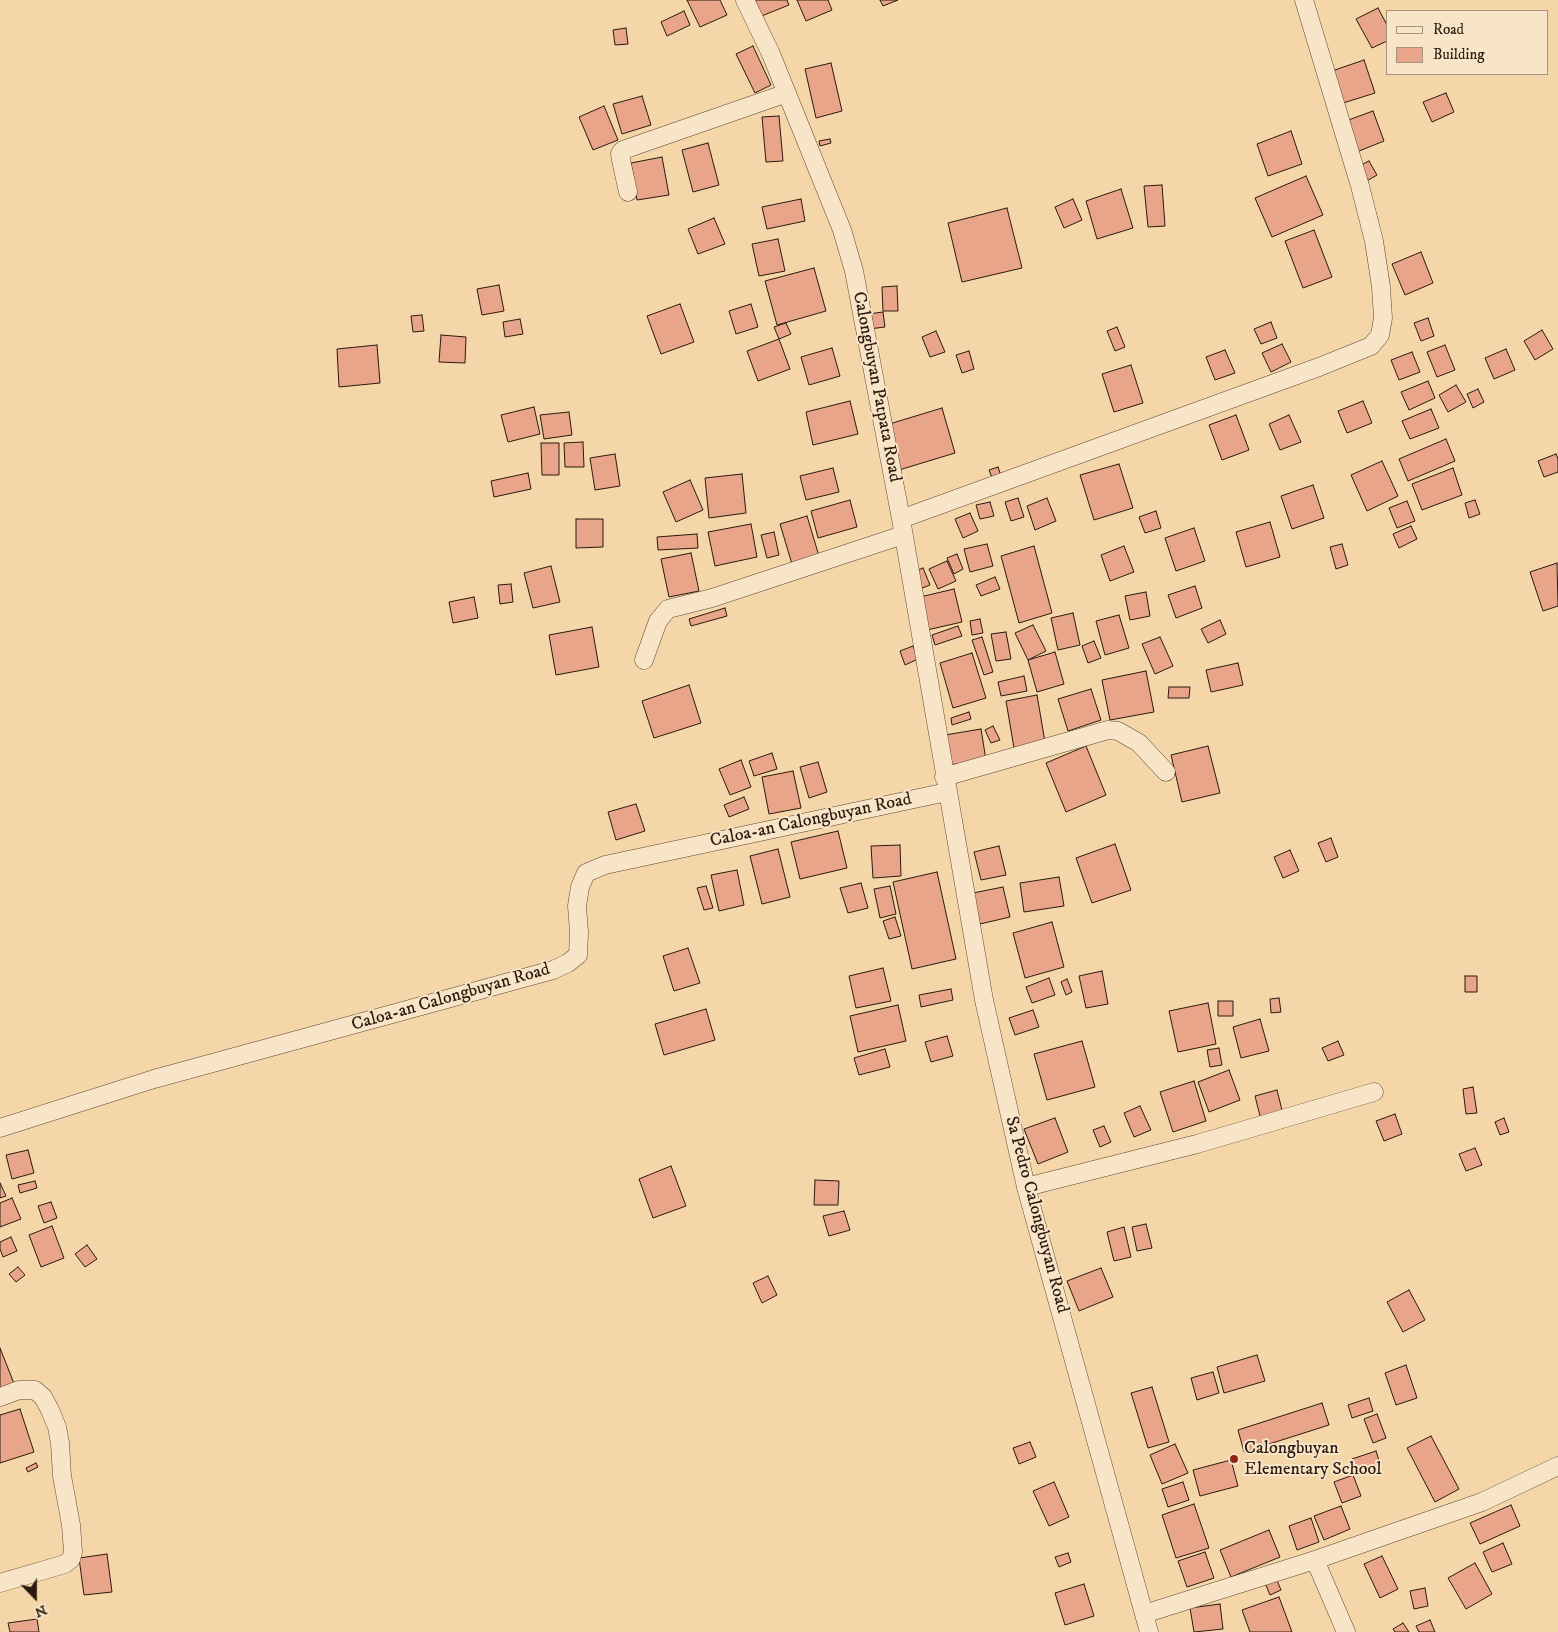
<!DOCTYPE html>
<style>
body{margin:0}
#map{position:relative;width:1558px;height:1632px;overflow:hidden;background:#f4d6a8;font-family:"IM FELL DW Pica",serif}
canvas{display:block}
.legend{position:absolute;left:1386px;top:10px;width:162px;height:65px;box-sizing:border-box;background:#f8e4c6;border:1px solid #a6937d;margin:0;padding:6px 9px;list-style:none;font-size:15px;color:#2a190f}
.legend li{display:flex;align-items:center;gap:10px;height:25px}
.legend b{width:25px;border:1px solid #a6937d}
.north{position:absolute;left:10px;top:1572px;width:50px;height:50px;-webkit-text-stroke:4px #f8e4c6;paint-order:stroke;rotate:158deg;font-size:14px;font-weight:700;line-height:20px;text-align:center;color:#2a190f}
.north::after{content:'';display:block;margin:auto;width:18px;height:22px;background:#2a190f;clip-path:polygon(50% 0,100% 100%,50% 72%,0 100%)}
</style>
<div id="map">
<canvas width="1558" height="1632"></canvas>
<ul class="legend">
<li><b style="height:6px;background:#f8e4c6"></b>Road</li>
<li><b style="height:14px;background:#e9a589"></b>Building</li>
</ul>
<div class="north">N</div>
</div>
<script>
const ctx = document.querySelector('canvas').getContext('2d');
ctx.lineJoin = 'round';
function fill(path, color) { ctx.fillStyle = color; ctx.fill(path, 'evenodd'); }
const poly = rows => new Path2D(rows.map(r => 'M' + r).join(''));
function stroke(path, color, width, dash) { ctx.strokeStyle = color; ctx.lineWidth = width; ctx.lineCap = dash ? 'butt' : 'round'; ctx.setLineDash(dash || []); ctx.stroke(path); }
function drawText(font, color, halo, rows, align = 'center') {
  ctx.font = font + ' "IM FELL DW Pica",serif'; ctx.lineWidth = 4; ctx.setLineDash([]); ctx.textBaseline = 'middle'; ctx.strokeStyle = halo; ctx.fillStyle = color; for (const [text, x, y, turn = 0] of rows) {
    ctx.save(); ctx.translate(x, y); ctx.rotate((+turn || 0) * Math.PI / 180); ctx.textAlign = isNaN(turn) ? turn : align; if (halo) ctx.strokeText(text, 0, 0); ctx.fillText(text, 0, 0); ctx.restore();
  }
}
const building = poly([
 [687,0,720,0,727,15,700,27,687,0],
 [752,0,787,0,789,5,759,17,752,0],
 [797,0,828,0,832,10,806,21,797,0],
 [880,0,898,0,883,6,880,0],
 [1378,8,1387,25,1387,41,1372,48,1356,19,1378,8],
 [684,11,690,25,667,36,661,22,684,11],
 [626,28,628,44,615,45,613,30,626,28],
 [753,46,771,85,755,93,736,54,753,46],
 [1364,60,1375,93,1340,104,1329,72,1364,60],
 [831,63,842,111,816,118,805,69,831,63],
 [1446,93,1454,112,1432,122,1423,102,1446,93],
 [642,96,651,125,622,134,613,104,642,96],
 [604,106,618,140,593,150,579,117,604,106],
 [1373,111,1384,141,1354,153,1343,122,1373,111],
 [779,116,783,161,766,162,762,117,779,116],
 [1291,131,1302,164,1268,176,1257,144,1291,131],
 [830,139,831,143,820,146,819,141,830,139],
 [708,143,719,185,693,192,682,150,708,143],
 [662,157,669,195,637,200,631,163,662,157],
 [1369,161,1377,175,1365,182,1357,167,1369,161],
 [1306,176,1323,215,1272,237,1255,198,1306,176],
 [1162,185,1165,226,1148,227,1144,186,1162,185],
 [1121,189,1133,228,1097,239,1086,201,1121,189],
 [801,199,805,221,767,229,762,207,801,199],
 [1073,199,1082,220,1064,228,1055,207,1073,199],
 [1007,208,1022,268,962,282,948,223,1007,208],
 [714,218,725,244,698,254,688,229,714,218],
 [1314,230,1332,277,1303,288,1285,241,1314,230],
 [778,239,785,271,759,276,752,244,778,239],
 [1421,252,1433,283,1405,295,1392,264,1421,252],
 [814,268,826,311,777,325,765,281,814,268],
 [499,285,504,311,482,315,477,289,499,285],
 [897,286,898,311,883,311,882,287,897,286],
 [680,304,694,342,661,354,647,316,680,304],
 [751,304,758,327,736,334,729,311,751,304],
 [883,312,885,327,869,329,868,314,883,312],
 [422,315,424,331,413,332,411,316,422,315],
 [1428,318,1434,336,1421,341,1414,323,1428,318],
 [520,319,523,334,505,337,503,322,520,319],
 [1271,322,1277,338,1261,344,1254,329,1271,322],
 [786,323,791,334,779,339,774,327,786,323],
 [1117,327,1125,347,1115,351,1107,331,1117,327],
 [1542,330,1553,349,1535,360,1524,341,1542,330],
 [936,331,945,352,930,357,922,337,936,331],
 [441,335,466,337,465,363,439,362,441,335],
 [779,339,790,369,758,381,747,351,779,339],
 [1282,344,1291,362,1271,372,1262,353,1282,344],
 [377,345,380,383,339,387,337,349,377,345],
 [1445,345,1455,370,1437,377,1427,352,1445,345],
 [832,348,840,376,809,385,801,357,832,348],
 [1506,349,1515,370,1494,379,1485,358,1506,349],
 [1225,350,1235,373,1215,380,1206,357,1225,350],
 [969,351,974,369,962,373,956,355,969,351],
 [1412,352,1420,372,1399,380,1391,360,1412,352],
 [1131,365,1143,403,1114,412,1102,374,1131,365],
 [1428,381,1435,398,1409,410,1401,392,1428,381],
 [1456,385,1466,402,1448,412,1439,395,1456,385],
 [1478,389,1484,402,1473,408,1467,394,1478,389],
 [850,401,858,434,813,445,806,412,850,401],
 [1363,401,1372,423,1347,433,1338,411,1363,401],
 [534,407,540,434,508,442,501,415,534,407],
 [942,408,955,453,899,470,886,425,942,408],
 [1431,409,1439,428,1410,439,1402,421,1431,409],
 [569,412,572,435,544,439,540,415,569,412],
 [1236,415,1249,450,1222,460,1209,425,1236,415],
 [1289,415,1301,442,1280,450,1269,424,1289,415],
 [1446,439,1455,461,1408,481,1399,459,1446,439],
 [583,442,584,467,565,467,564,443,583,442],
 [541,443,559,443,559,475,542,475,541,443],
 [615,454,620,486,595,490,590,458,615,454],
 [1556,454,1558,459,1558,472,1544,477,1538,461,1556,454],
 [1382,461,1398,496,1367,511,1351,475,1382,461],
 [1119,464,1133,508,1094,520,1080,475,1119,464],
 [998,467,1001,476,993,480,989,470,998,467],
 [833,468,839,492,806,500,800,476,833,468],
 [1453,468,1462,495,1422,510,1412,484,1453,468],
 [528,473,531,489,494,497,491,481,528,473],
 [742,474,746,513,709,518,705,478,742,474],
 [690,480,703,510,676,522,663,492,690,480],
 [1313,485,1324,518,1292,529,1281,496,1313,485],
 [1018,498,1024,517,1011,521,1005,502,1018,498],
 [1047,498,1056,521,1035,530,1027,506,1047,498],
 [850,500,857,527,818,538,811,511,850,500],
 [1475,500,1480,514,1469,518,1465,503,1475,500],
 [1407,501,1415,521,1397,528,1389,508,1407,501],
 [990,502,994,516,980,519,976,505,990,502],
 [1156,511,1161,528,1145,533,1139,517,1156,511],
 [970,513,978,531,963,538,955,519,970,513],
 [807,516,819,556,792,564,780,524,807,516],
 [576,519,603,519,603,547,576,548,576,519],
 [1270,522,1280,557,1246,567,1236,532,1270,522],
 [751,524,757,557,715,566,708,532,751,524],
 [1411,526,1417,539,1399,548,1393,534,1411,526],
 [1194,528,1205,561,1176,571,1165,538,1194,528],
 [774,532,779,555,767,558,761,535,774,532],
 [697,534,698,548,658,550,657,537,697,534],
 [987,544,993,566,970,572,964,549,987,544],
 [1342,544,1348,565,1336,569,1330,547,1342,544],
 [1034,546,1052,613,1019,623,1001,556,1034,546],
 [1124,546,1134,572,1110,581,1101,555,1124,546],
 [691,553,699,591,669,597,661,559,691,553],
 [957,554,963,569,954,574,947,558,957,554],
 [947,561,956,581,938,589,929,569,947,561],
 [1557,563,1558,606,1543,611,1530,572,1557,563],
 [551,566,560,602,533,608,524,573,551,566],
 [923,568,930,585,917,590,910,573,923,568],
 [995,577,1000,589,981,596,976,585,995,577],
 [511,584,513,602,500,604,498,585,511,584],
 [1195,586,1202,608,1176,618,1168,595,1195,586],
 [954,589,962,622,927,630,920,597,954,589],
 [1146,592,1150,616,1130,620,1125,596,1146,592],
 [474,597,478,618,453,623,449,602,474,597],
 [725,608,727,616,691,626,689,619,725,608],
 [1073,613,1080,645,1058,650,1051,618,1073,613],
 [1119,615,1129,648,1105,655,1096,621,1119,615],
 [980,619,983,633,972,635,970,621,980,619],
 [1220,620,1226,634,1208,643,1201,629,1220,620],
 [1033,625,1046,651,1028,660,1015,633,1033,625],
 [958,626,962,636,935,645,932,635,958,626],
 [592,627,599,667,556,675,549,635,592,627],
 [1006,632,1011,659,996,661,991,634,1006,632],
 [982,637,993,672,984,675,972,640,982,637],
 [1160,637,1173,666,1155,674,1142,644,1160,637],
 [1094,641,1101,658,1088,663,1082,646,1094,641],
 [913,646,918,659,905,665,900,651,913,646],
 [1055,652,1064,684,1037,692,1028,660,1055,652],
 [972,653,986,698,953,708,940,663,972,653],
 [1238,663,1243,685,1211,692,1206,670,1238,663],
 [1146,671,1154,712,1110,720,1102,680,1146,671],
 [1024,676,1027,691,1001,696,998,682,1024,676],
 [689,685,701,723,654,738,642,701,689,685],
 [1169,687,1190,687,1189,698,1168,698,1169,687],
 [1091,689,1101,720,1068,731,1058,699,1091,689],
 [1037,695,1045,742,1014,748,1006,701,1037,695],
 [969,712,971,719,952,725,951,718,969,712],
 [993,726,1000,740,991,743,985,730,993,726],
 [981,729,986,760,949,765,945,735,981,729],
 [1086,746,1106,795,1066,812,1046,763,1086,746],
 [1208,746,1220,793,1182,802,1171,755,1208,746],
 [772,753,777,769,754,776,749,761,772,753],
 [741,760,751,787,730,795,719,769,741,760],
 [818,762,827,792,809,798,800,767,818,762],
 [793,771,801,808,769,814,762,777,793,771],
 [744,797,749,809,729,817,724,805,744,797],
 [636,804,645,831,616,840,608,812,636,804],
 [838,831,847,868,800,879,791,842,838,831],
 [1331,838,1338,857,1326,862,1318,843,1331,838],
 [1115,844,1131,890,1092,903,1076,858,1115,844],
 [900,845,901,876,873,878,871,846,900,845],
 [999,846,1006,875,981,880,974,852,999,846],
 [778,849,790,897,762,904,750,856,778,849],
 [1290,850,1299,871,1283,878,1274,857,1290,850],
 [737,870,744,905,719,911,711,875,737,870],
 [937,872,956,959,912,969,893,882,937,872],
 [1059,877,1064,906,1024,912,1020,883,1059,877],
 [861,883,868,908,848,913,840,888,861,883],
 [706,886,713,908,704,910,697,888,706,886],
 [890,886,896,914,880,918,874,889,890,886],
 [1003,887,1010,917,980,924,973,893,1003,887],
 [895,917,901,936,889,939,883,921,895,917],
 [1052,922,1064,967,1025,978,1013,933,1052,922],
 [688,948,700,983,674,991,663,956,688,948],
 [883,968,891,1001,856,1008,849,976,883,968],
 [1102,971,1108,1004,1086,1008,1079,976,1102,971],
 [1465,976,1477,976,1477,992,1465,992,1465,976],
 [1049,978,1055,995,1032,1003,1026,987,1049,978],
 [1067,979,1072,992,1066,995,1061,982,1067,979],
 [951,989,953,1000,921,1007,919,995,951,989],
 [1279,998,1281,1012,1271,1013,1270,999,1279,998],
 [1218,1001,1233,1001,1233,1016,1218,1016,1218,1001],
 [1208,1003,1216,1044,1178,1052,1169,1011,1208,1003],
 [898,1005,906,1041,858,1052,850,1016,898,1005],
 [706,1009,715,1040,664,1055,655,1024,706,1009],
 [1033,1010,1039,1027,1015,1035,1009,1018,1033,1010],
 [1260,1019,1269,1051,1241,1058,1233,1027,1260,1019],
 [947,1036,953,1056,931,1062,925,1042,947,1036],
 [1082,1041,1095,1087,1047,1100,1034,1054,1082,1041],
 [1338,1041,1344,1055,1328,1061,1322,1048,1338,1041],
 [1219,1048,1222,1065,1210,1067,1207,1050,1219,1048],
 [885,1049,890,1067,859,1075,854,1058,885,1049],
 [1229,1070,1240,1100,1209,1112,1198,1082,1229,1070],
 [1194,1081,1206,1121,1173,1132,1160,1092,1194,1081],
 [1473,1087,1477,1113,1466,1114,1463,1089,1473,1087],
 [1277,1090,1283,1114,1261,1120,1255,1096,1277,1090],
 [1140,1106,1151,1130,1134,1137,1124,1113,1140,1106],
 [1395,1114,1402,1134,1384,1141,1376,1121,1395,1114],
 [1055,1118,1068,1152,1038,1164,1024,1129,1055,1118],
 [1504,1118,1509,1132,1500,1135,1495,1122,1504,1118],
 [1104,1126,1111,1142,1100,1147,1093,1130,1104,1126],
 [1475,1148,1482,1165,1466,1171,1459,1154,1475,1148],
 [28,1150,34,1173,12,1179,6,1155,28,1150],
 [671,1166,686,1206,653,1218,639,1179,671,1166],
 [815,1180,839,1181,838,1205,814,1205,815,1180],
 [35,1181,37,1188,20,1193,18,1185,35,1181],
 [0,1183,6,1196,0,1198,0,1183],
 [12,1198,21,1219,0,1227,0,1203,12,1198],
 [51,1202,57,1218,44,1223,38,1206,51,1202],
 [844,1211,850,1230,829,1236,823,1216,844,1211],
 [1146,1224,1152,1248,1137,1251,1132,1227,1146,1224],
 [52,1226,64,1258,41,1267,29,1235,52,1226],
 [1124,1227,1131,1257,1114,1261,1107,1232,1124,1227],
 [11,1237,17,1251,3,1257,0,1249,0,1242,11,1237],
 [87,1245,97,1259,85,1267,75,1254,87,1245],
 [18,1267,25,1275,16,1282,9,1274,18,1267],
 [1101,1268,1113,1297,1079,1311,1067,1281,1101,1268],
 [768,1276,777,1295,762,1303,753,1283,768,1276],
 [1409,1290,1425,1320,1403,1332,1387,1302,1409,1290],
 [0,1348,15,1386,0,1392,0,1348],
 [1257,1355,1265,1381,1224,1393,1217,1367,1257,1355],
 [1406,1365,1417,1398,1396,1405,1385,1373,1406,1365],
 [1213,1372,1219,1393,1197,1400,1191,1378,1213,1372],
 [1152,1387,1169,1442,1148,1448,1131,1393,1152,1387],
 [1369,1398,1373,1411,1352,1418,1348,1405,1369,1398],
 [1322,1403,1329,1425,1244,1452,1238,1430,1322,1403],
 [20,1409,34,1452,0,1463,0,1415,20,1409],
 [1377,1414,1386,1438,1373,1443,1364,1419,1377,1414],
 [1431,1436,1459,1489,1435,1502,1407,1448,1431,1436],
 [1030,1442,1036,1457,1019,1464,1013,1448,1030,1442],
 [1175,1444,1188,1473,1162,1484,1150,1455,1175,1444],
 [1376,1451,1381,1467,1357,1475,1352,1459,1376,1451],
 [1231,1460,1238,1486,1200,1496,1193,1470,1231,1460],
 [36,1463,38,1467,28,1472,26,1468,36,1463],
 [1353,1475,1361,1496,1342,1503,1334,1482,1353,1475],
 [1054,1482,1069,1517,1049,1526,1033,1491,1054,1482],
 [1183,1482,1189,1500,1168,1507,1162,1489,1183,1482],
 [1194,1504,1209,1548,1176,1558,1162,1515,1194,1504],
 [1511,1505,1520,1526,1480,1544,1470,1523,1511,1505],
 [1341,1506,1350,1529,1324,1540,1314,1516,1341,1506],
 [1311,1518,1319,1542,1297,1550,1289,1526,1311,1518],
 [1269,1530,1280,1557,1231,1577,1220,1550,1269,1530],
 [1503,1543,1512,1564,1492,1572,1483,1552,1503,1543],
 [1205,1552,1214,1578,1187,1587,1178,1561,1205,1552],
 [1068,1553,1071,1562,1059,1567,1055,1557,1068,1553],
 [107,1554,112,1592,84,1595,79,1558,107,1554],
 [1382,1556,1398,1589,1380,1598,1364,1564,1382,1556],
 [1475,1563,1492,1594,1466,1609,1448,1578,1475,1563],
 [1276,1578,1281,1590,1270,1595,1265,1583,1276,1578],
 [1084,1584,1094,1616,1065,1625,1055,1593,1084,1584],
 [1425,1588,1428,1606,1414,1609,1410,1591,1425,1588],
 [1279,1597,1292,1632,1250,1632,1242,1610,1279,1597],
 [1220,1604,1223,1629,1194,1632,1190,1608,1220,1604],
 [37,1619,39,1632,10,1632,8,1623,37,1619],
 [1430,1620,1435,1632,1419,1632,1416,1626,1430,1620],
 [1403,1623,1409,1632,1395,1632,1393,1629,1403,1623]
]);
fill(building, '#e9a589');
stroke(building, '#2a190f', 1);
const minor = poly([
 [745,0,771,54,842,230,854,271,901,519,984,1000,1026,1187,1149,1632],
 [628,192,621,160,620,154,623,150,787,93],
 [901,519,1319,367,1371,346,1380,335,1383,318,1381,287,1374,241,1360,186,1304,0],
 [644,660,658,621,668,609,712,598,903,535],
 [944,777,1108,730,1118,731,1139,743,1166,772],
 [0,1128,154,1079,553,970,568,963,578,955,579,932,577,906,580,887,586,873,605,865,947,792],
 [1026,1187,1197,1144,1374,1092],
 [0,1397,19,1390,35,1390,43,1397,50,1410,57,1427,60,1443,62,1476,71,1525,73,1552,71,1559,65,1564,0,1583],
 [1315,1560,1346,1632],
 [1144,1614,1315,1560,1482,1502,1558,1466]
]);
stroke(minor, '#5c4835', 19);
stroke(minor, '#f8e4c6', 18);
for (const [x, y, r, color] of [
 [1234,1459,5,"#8f2418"]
]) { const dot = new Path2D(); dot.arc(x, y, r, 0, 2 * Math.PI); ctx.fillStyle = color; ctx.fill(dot); stroke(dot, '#f8e4c6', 2); }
drawText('18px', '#2a190f', '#f8e4c6', [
 ["Calongbuyan Patpata Road",876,387,79],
 ["Caloa-an Calongbuyan Road",811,821,-12],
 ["Caloa-an Calongbuyan Road",451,998,-16],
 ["Sa Pedro Calongbuyan Road",1036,1215,75]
]);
drawText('18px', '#2a190f', '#f8e4c6', [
 ["Calongbuyan",1244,1449],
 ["Elementary School",1244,1470]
], 'left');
</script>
